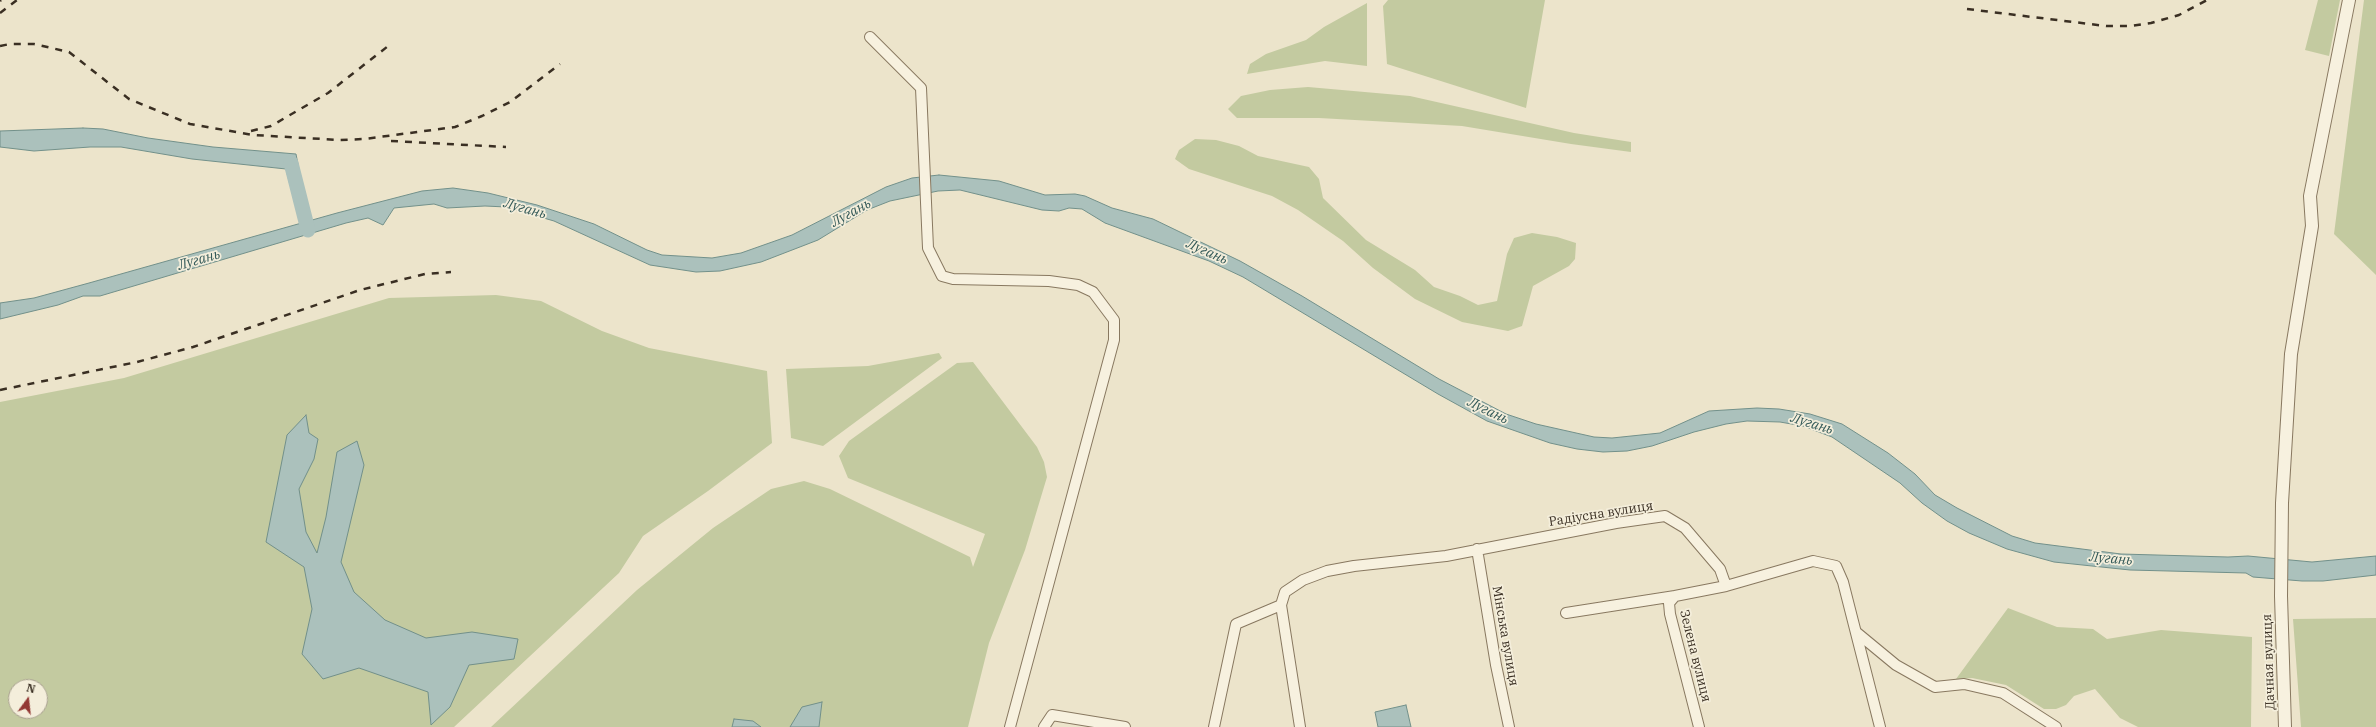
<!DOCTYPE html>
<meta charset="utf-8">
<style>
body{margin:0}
#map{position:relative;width:2376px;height:727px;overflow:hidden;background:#ece4cb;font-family:"IBM Plex Serif",serif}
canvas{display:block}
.north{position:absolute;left:8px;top:679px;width:40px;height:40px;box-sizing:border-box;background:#f4eedb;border:1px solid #aaa291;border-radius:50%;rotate:15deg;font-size:11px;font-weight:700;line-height:16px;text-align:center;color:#3a2f23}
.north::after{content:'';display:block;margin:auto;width:14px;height:18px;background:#933834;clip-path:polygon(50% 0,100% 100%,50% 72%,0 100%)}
</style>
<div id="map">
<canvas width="2376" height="727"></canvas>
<div class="north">N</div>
</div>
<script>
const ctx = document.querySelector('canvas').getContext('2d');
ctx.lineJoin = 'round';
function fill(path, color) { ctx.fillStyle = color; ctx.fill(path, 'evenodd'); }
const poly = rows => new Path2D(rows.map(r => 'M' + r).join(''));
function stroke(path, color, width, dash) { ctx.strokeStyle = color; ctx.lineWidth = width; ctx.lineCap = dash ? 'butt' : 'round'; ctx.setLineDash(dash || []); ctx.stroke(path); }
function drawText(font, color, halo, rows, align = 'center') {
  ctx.font = font + ' "IBM Plex Serif",serif'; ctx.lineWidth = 3.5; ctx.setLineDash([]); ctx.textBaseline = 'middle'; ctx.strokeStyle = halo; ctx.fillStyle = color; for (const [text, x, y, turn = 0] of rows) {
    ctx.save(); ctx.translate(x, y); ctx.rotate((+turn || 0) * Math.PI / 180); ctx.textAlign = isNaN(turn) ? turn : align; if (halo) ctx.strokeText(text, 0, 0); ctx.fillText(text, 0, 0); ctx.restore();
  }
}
fill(poly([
 [1388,0,1545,0,1526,108,1387,64,1383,6],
 [2318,0,2340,0,2329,56,2305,50],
 [2364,0,2376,0,2376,275,2334,234],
 [1367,3,1367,66,1325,61,1247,74,1250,64,1266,54,1306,40,1324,27],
 [1308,87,1410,96,1574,133,1631,142,1631,152,1571,144,1462,126,1319,118,1237,118,1228,109,1241,96,1270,90],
 [1195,139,1216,140,1239,146,1258,156,1309,167,1319,179,1323,198,1366,240,1415,270,1434,287,1460,296,1478,305,1497,301,1507,254,1514,238,1532,233,1557,237,1576,243,1575,259,1569,266,1533,286,1522,326,1508,331,1462,322,1415,299,1373,268,1343,241,1298,210,1272,196,1189,169,1175,159,1179,150],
 [496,295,541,301,602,331,649,348,767,371,772,443,708,491,643,536,619,573,454,727,0,727,0,402,124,378,389,298],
 [16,687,40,687,40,711,16,711],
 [939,353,942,358,823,446,791,438,786,369,868,366],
 [973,362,1037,447,1044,462,1047,477,1025,550,989,643,968,727,491,727,637,590,713,528,771,489,804,481,830,489,970,557,973,567,985,534,848,478,839,456,849,441,957,363],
 [2008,608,2057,627,2093,629,2107,639,2161,630,2252,637,2251,727,2138,727,2120,718,2095,689,2074,696,2066,705,2056,709,2044,709,2006,685,1972,678,1956,679],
 [2376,618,2376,727,2301,727,2293,619]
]), '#c3caa0');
const water = poly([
 [83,128,103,129,148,138,213,147,296,154,301,180,290,185,286,169,192,159,121,147,90,147,34,151,0,147,0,131,83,128],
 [939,175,999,181,1045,195,1075,194,1085,196,1112,208,1153,219,1240,261,1302,296,1439,379,1506,414,1536,424,1594,437,1612,438,1660,433,1709,411,1757,408,1779,409,1810,414,1842,424,1888,453,1915,474,1935,495,1957,508,2012,536,2035,543,2121,554,2228,557,2248,556,2312,562,2376,556,2376,575,2323,581,2302,581,2253,577,2246,573,2130,570,2054,562,2007,549,1969,533,1947,521,1922,503,1900,483,1832,437,1803,426,1780,422,1747,421,1726,424,1694,432,1652,446,1627,451,1603,452,1577,449,1550,443,1487,421,1438,394,1243,277,1209,261,1105,223,1082,209,1069,208,1059,211,1042,210,960,190,938,191,890,201,867,210,818,240,761,262,720,271,696,272,650,265,554,221,506,207,485,206,447,208,434,204,394,208,383,225,368,218,346,223,100,296,83,296,58,305,0,319,0,303,34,298,89,283,337,213,422,191,453,188,488,193,537,205,594,224,647,250,662,255,712,258,741,253,792,235,886,187,912,178,939,175],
 [306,415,309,433,318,439,314,459,299,489,306,532,317,553,326,517,337,452,357,441,364,465,341,562,354,592,385,620,426,638,472,632,518,639,514,659,469,665,450,707,431,725,428,692,359,668,323,679,302,654,312,609,304,567,266,542,287,435,306,415],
 [822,702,819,727,790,727,802,707,822,702],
 [1406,705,1411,727,1378,727,1375,712,1406,705],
 [734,719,753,721,761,727,732,727,734,719]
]);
fill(water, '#abc1bc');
stroke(water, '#72908a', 1);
stroke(poly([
 [291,163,308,230]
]), '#abc1bc', 15);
const minor = poly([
 [870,37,921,88,928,248,942,276,953,279,1049,281,1078,285,1093,292,1114,320,1114,340,1010,727],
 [1477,549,1496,665,1509,727],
 [1281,605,1300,727],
 [1566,613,1675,596],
 [1856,632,1896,665,1935,687,1964,684,2003,693,2056,727],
 [1044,727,1052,715,1125,727],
 [1214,727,1236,624,1281,605,1285,592,1303,580,1327,571,1354,566,1446,556,1616,523,1665,516,1685,528,1720,569,1726,586,1813,561,1836,566,1843,582,1880,727],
 [1699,727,1670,614,1669,603,1675,596,1726,586]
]);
const tertiary = poly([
 [2285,727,2281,596,2282,503,2291,354,2312,226,2310,196,2349,0]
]);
stroke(minor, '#887860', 12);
stroke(tertiary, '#887860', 14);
stroke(minor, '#f7f1df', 10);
stroke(tertiary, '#f7f1df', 12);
stroke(poly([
 [0,1,1,0],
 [1967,9,2106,26,2131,26,2151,23,2179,15,2207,0],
 [0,13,17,0],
 [0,46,10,44,34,44,69,52,129,99,190,124,253,135,340,140,364,139,455,127,482,116,510,102,560,64],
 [251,131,271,126,328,93,392,43],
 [391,141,506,147],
 [0,390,137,362,193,347,360,290,425,274,451,272]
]), '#3a2f23', 2.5, [7, 7]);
drawText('13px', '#3a2f23', '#f4eedb', [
 ["Радіусна вулиця",1601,514,-9],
 ["Мінська вулиця",1505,636,80],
 ["Зелена вулиця",1695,656,76],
 ["Дачная вулиця",2269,662,-92]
]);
drawText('italic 14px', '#335958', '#f4eedb', [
 ["Лугань",525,209,16],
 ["Лугань",851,213,-29],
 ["Лугань",1207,252,24],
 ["Лугань",199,260,-16],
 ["Лугань",1488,411,26],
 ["Лугань",1812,424,17],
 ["Лугань",2111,559,5]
]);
</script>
